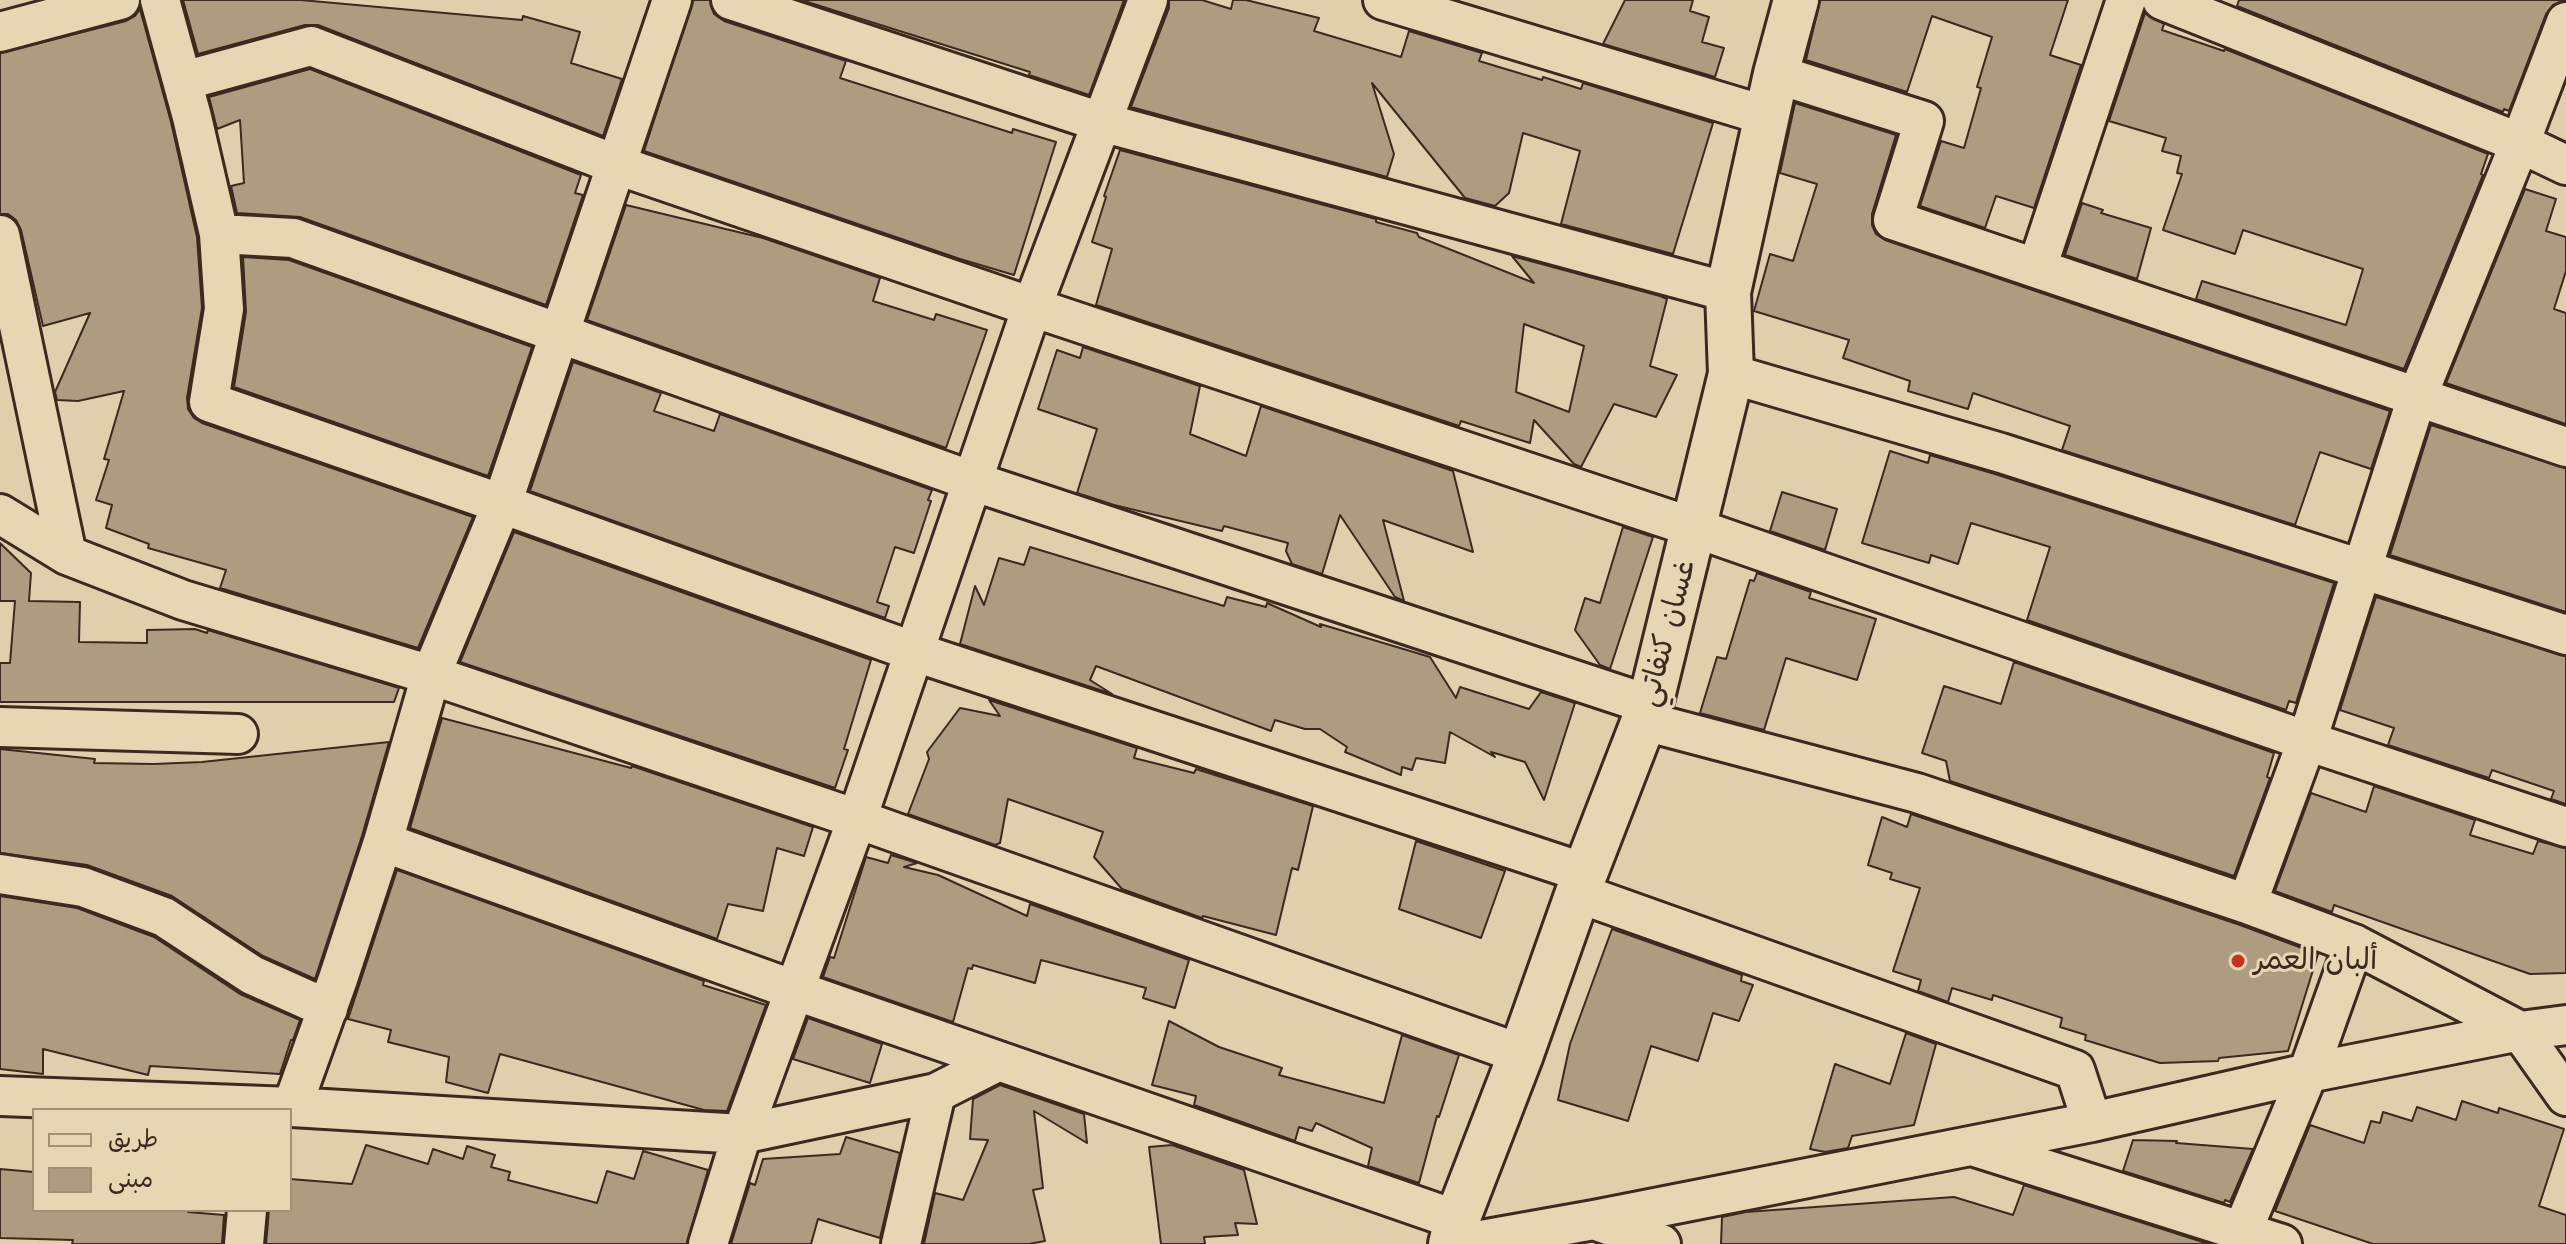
<!DOCTYPE html>
<meta charset="utf-8">
<style>
body{margin:0}
#map{position:relative;width:2566px;height:1244px;overflow:hidden;background:#e0cfad;font-family:"Comic Neue","Playpen Sans Arabic",sans-serif}
canvas{display:block}
.legend{position:absolute;left:32px;top:1108px;width:260px;height:104px;box-sizing:border-box;background:#e7d6b3;border:2px solid #a29177;margin:0;padding:10px 14px;list-style:none;font-size:24px;color:#3b2a1e}
.legend li{display:flex;align-items:center;gap:16px;height:40px}
.legend b{width:40px;border:2px solid #a29177}
</style>
<div id="map">
<canvas width="2566" height="1244"></canvas>
<ul class="legend">
<li><b style="height:10px;background:#e7d6b3"></b>طريق</li>
<li><b style="height:22px;background:#ad9c80"></b>مبنى</li>
</ul>
</div>
<script>
const ctx = document.querySelector('canvas').getContext('2d');
ctx.lineJoin = 'round';
function fill(path, color) { ctx.fillStyle = color; ctx.fill(path, 'evenodd'); }
const poly = rows => new Path2D(rows.map(r => 'M' + r).join(''));
function stroke(path, color, width, dash) { ctx.strokeStyle = color; ctx.lineWidth = width; ctx.lineCap = dash ? 'butt' : 'round'; ctx.setLineDash(dash || []); ctx.stroke(path); }
function drawText(font, color, halo, rows, align = 'center') {
  ctx.font = font + ' "Comic Neue","Playpen Sans Arabic",sans-serif'; ctx.lineWidth = 6; ctx.setLineDash([]); ctx.textBaseline = 'middle'; ctx.strokeStyle = halo; ctx.fillStyle = color; for (const [text, x, y, turn = 0] of rows) {
    ctx.save(); ctx.translate(x, y); ctx.rotate((+turn || 0) * Math.PI / 180); ctx.textAlign = isNaN(turn) ? turn : align; if (halo) ctx.strokeText(text, 0, 0); ctx.fillText(text, 0, 0); ctx.restore();
  }
}
const building = poly([
 [183,0,301,0,522,20,523,16,580,32,571,63,622,79,603,136,318,25,305,25,198,54,183,0],
 [693,0,710,0,714,14,724,21,846,61,840,78,1012,133,1013,129,1056,142,1014,275,960,259,644,151,693,0],
 [801,0,1124,0,1089,95,1029,75,1030,72,801,0],
 [1169,0,1202,0,1231,9,1233,0,1246,0,1319,18,1314,31,1401,57,1409,31,1482,53,1479,61,1542,80,1543,77,1581,89,1583,83,1713,123,1673,254,1561,224,1580,151,1523,133,1509,193,1495,206,1465,198,1372,83,1394,154,1387,177,1131,107,1169,8,1169,0],
 [1625,0,1693,0,1690,11,1709,17,1702,42,1724,48,1715,77,1603,44,1625,0],
 [1820,0,2068,0,2050,55,2081,65,2034,208,1996,196,1985,228,1920,206,1941,141,1964,148,1981,88,1977,87,1992,37,1932,16,1907,92,1806,60,1820,0],
 [2239,0,2566,0,2566,1,2553,5,2546,14,2509,111,2504,109,2503,112,2237,6,2239,0],
 [140,9,171,122,197,237,202,308,187,398,188,409,194,418,202,423,473,517,418,648,220,588,226,570,148,548,149,544,106,528,112,505,96,500,109,460,104,459,124,391,78,401,57,400,55,392,90,313,43,326,21,230,16,220,8,214,0,214,0,53,126,21,135,16,140,9],
 [2145,13,2164,24,2162,30,2224,51,2225,49,2488,154,2481,174,2483,175,2404,369,2196,299,2202,281,2346,325,2363,269,2243,230,2235,254,2163,230,2182,174,2177,173,2181,156,2162,151,2166,138,2109,121,2145,13],
 [310,69,581,175,575,193,583,195,546,305,300,217,237,213,231,186,244,183,240,120,217,129,209,97,310,69],
 [1795,103,1896,135,1872,214,1872,225,1876,234,1885,240,2390,411,2371,469,2320,452,2295,525,2062,450,2070,426,1973,393,1968,409,1908,391,1910,381,1843,358,1849,340,1754,311,1770,254,1793,261,1817,184,1780,173,1795,103],
 [1120,150,1376,219,1376,222,1417,233,1419,237,1534,283,1512,256,1660,296,1667,299,1650,366,1677,375,1656,417,1614,404,1581,467,1574,464,1534,420,1530,443,1461,421,1459,426,1096,305,1112,249,1092,242,1106,197,1104,196,1120,150],
 [1524,324,1584,346,1569,412,1516,392,1524,324],
 [2525,189,2556,199,2546,231,2566,237,2566,271,2554,309,2566,313,2566,424,2446,383,2525,189],
 [2082,203,2103,210,2101,213,2151,228,2137,279,2065,255,2082,203],
 [626,205,763,238,880,278,873,301,934,320,936,314,987,330,946,448,587,320,626,205],
 [243,257,289,260,532,347,488,476,234,387,246,312,243,257],
 [1083,347,1200,386,1190,434,1246,456,1261,406,1453,471,1473,552,1383,520,1404,601,1395,597,1340,515,1322,574,1292,564,1286,551,1288,543,1224,526,1222,531,1114,505,1077,493,1097,429,1038,409,1057,350,1080,358,1083,347],
 [573,362,661,393,654,411,714,431,720,414,932,490,928,500,931,501,914,553,895,547,877,602,889,606,885,618,530,491,573,362],
 [2431,425,2566,468,2566,612,2390,555,2431,425],
 [1890,451,1928,463,1930,455,1995,474,2334,583,2296,703,2289,701,2286,710,2027,620,2050,547,1971,523,1958,564,1931,555,1929,563,1862,543,1890,451],
 [1782,492,1837,509,1825,550,1770,531,1782,492],
 [1623,527,1653,537,1610,669,1600,665,1575,630,1585,598,1600,603,1623,527],
 [514,532,871,660,844,749,848,750,835,788,460,662,514,532],
 [0,543,31,573,29,601,80,602,79,642,147,643,147,630,195,629,207,633,208,630,399,688,394,702,0,702,0,663,10,663,15,601,0,601,0,543],
 [1030,547,1224,606,1227,597,1266,607,1267,603,1321,627,1320,624,1430,657,1456,698,1460,687,1529,709,1541,692,1575,703,1544,800,1525,762,1491,752,1495,757,1450,732,1445,763,1416,758,1412,770,1402,767,1401,775,1345,752,1347,747,1320,729,1305,729,1275,720,1271,731,1096,666,1090,680,1112,694,960,644,975,586,984,605,999,558,1024,565,1030,547],
 [1757,573,1811,592,1809,598,1876,619,1857,680,1786,658,1764,730,1700,713,1717,657,1726,659,1750,580,1754,581,1757,573],
 [2376,597,2566,656,2566,804,2551,799,2554,791,2492,770,2489,778,2388,745,2394,728,2340,710,2376,597],
 [2014,662,2274,753,2267,777,2270,778,2234,876,1950,781,1946,761,1922,753,1944,686,2001,704,2014,662],
 [989,700,1137,748,1134,758,1194,773,1196,769,1313,806,1298,870,1292,868,1276,935,1203,916,1202,918,1122,889,1094,857,1103,832,1008,799,1000,843,995,845,908,814,929,759,927,752,960,708,1000,716,989,700],
 [442,718,631,768,632,766,813,827,804,856,777,848,763,911,728,904,717,939,410,828,442,718],
 [389,742,362,836,315,979,263,956,172,896,87,865,0,853,0,749,95,759,94,763,154,764,202,762,389,742],
 [2374,786,2475,820,2470,835,2533,854,2538,841,2566,848,2566,973,2530,974,2334,905,2332,912,2275,891,2311,793,2366,812,2374,786],
 [1911,814,2240,925,2318,954,2288,1051,2219,1058,2218,1061,2160,1063,2085,1040,2086,1035,2060,1027,2062,1018,1993,995,1992,1000,1952,988,1948,1002,1918,991,1921,980,1893,971,1920,888,1890,879,1892,873,1868,865,1882,817,1907,827,1911,814],
 [1416,841,1505,871,1481,938,1399,909,1416,841],
 [891,855,917,863,904,867,938,875,1027,916,1030,904,1189,960,1175,1008,1143,998,1146,988,1041,960,1035,983,973,965,972,969,968,968,953,1022,823,977,830,957,834,958,866,857,888,863,891,855],
 [397,870,704,981,703,985,766,1005,727,1111,704,1110,500,1054,488,1093,446,1082,449,1057,388,1042,391,1030,348,1019,397,870],
 [0,896,77,908,154,937,240,994,300,1020,293,1040,291,1040,280,1074,150,1066,148,1075,43,1049,43,1074,0,1069,0,896],
 [1612,929,1742,975,1741,981,1753,985,1739,1021,1713,1013,1698,1061,1651,1046,1628,1121,1558,1100,1570,1044,1612,929],
 [808,1018,882,1044,870,1083,793,1059,808,1018],
 [1169,1021,1219,1047,1282,1068,1279,1075,1384,1103,1402,1035,1459,1055,1439,1117,1437,1116,1419,1183,1368,1166,1372,1148,1316,1123,1312,1131,1299,1127,1295,1141,1194,1105,1196,1096,1152,1085,1169,1021],
 [1906,1033,1936,1044,1914,1125,1852,1136,1848,1148,1825,1152,1810,1149,1835,1064,1890,1084,1906,1033],
 [1000,1085,1084,1114,1087,1143,1034,1111,1043,1188,1033,1190,1045,1241,1029,1244,924,1244,935,1193,963,1200,988,1140,970,1139,973,1099,1000,1085],
 [2462,1101,2498,1113,2499,1108,2564,1129,2539,1206,2566,1215,2566,1244,2373,1244,2275,1211,2310,1125,2364,1143,2371,1121,2380,1123,2383,1112,2412,1121,2417,1107,2456,1120,2462,1101],
 [846,1137,900,1153,880,1238,818,1219,811,1244,731,1244,750,1183,755,1185,763,1159,840,1154,846,1137],
 [2133,1140,2177,1141,2176,1143,2253,1149,2230,1202,2225,1200,2224,1203,2123,1171,2133,1140],
 [366,1145,428,1164,433,1149,463,1159,467,1146,495,1155,491,1167,510,1172,508,1180,597,1203,607,1171,634,1179,643,1151,708,1170,687,1244,266,1244,269,1210,290,1210,290,1179,352,1184,366,1145],
 [1172,1145,1244,1170,1257,1224,1235,1223,1238,1235,1204,1237,1205,1244,1161,1244,1149,1147,1172,1145],
 [0,1169,34,1172,34,1210,188,1210,188,1212,224,1215,222,1244,72,1244,73,1240,0,1238,0,1169],
 [2024,1185,2209,1244,1721,1244,1722,1217,1746,1212,1954,1197,2013,1215,2024,1185]
]);
fill(building, '#ad9c80');
stroke(building, '#3b2a1e', 2);
const street = poly([
 [160,0,192,117,219,234,224,309,209,402,502,504,915,652,1585,873],
 [731,0,1101,122,1728,292],
 [1383,0,1767,116],
 [2162,0,2520,143,2566,165],
 [0,32,120,0],
 [1776,74,1924,121,1893,220,2566,447],
 [183,81,311,46,617,165,1032,307,1695,528,2307,741,2566,827],
 [219,234,293,238,972,481,1650,705],
 [0,235,67,555],
 [2037,268,2126,0],
 [1731,374,2001,453,2566,635],
 [0,514,67,555,183,600,431,675,857,819,1521,1054],
 [1644,721,1917,793,2247,904,2354,944,2520,1031,2566,1096],
 [0,727,238,734],
 [383,842,794,990,1457,1220],
 [0,874,83,887,164,917,252,975,328,1009],
 [1578,893,2075,1070,2092,1122],
 [2247,904,2307,741,2417,397,2520,143,2566,22],
 [0,1096,292,1107,742,1134,936,1093,999,1061],
 [292,1107,338,979,383,842,431,675,502,504,672,0],
 [1975,1147,2282,1244],
 [1597,1221,1661,1244],
 [244,1244,247,1210],
 [708,1244,742,1134,857,819,1032,307,1148,0],
 [901,1244,936,1093],
 [1459,1244,1594,1220,2092,1122,2308,1073,2520,1031,2566,1025],
 [2237,1244,2308,1073,2354,944]
]);
const secondary = poly([
 [1451,1244,1457,1220,1521,1054,1585,873,1650,705,1731,374,1728,292,1776,74,1796,0]
]);
stroke(street, '#3b2a1e', 44);
stroke(secondary, '#3b2a1e', 50);
stroke(street, '#e7d6b3', 38);
stroke(secondary, '#e7d6b3', 44);
for (const [x, y, r, color] of [
 [2238,961,8,"#c8321e"]
]) { const dot = new Path2D(); dot.arc(x, y, r, 0, 2 * Math.PI); ctx.fillStyle = color; ctx.fill(dot); stroke(dot, '#e7d6b3', 3); }
drawText('30px', '#3b2a1e', '#e7d6b3', [
 ["غسان كنفاتي",1667,633,-75]
]);
drawText('30px', '#3b2a1e', '#e7d6b3', [
 ["ألبان العمر",2254,961]
], 'left');
</script>
